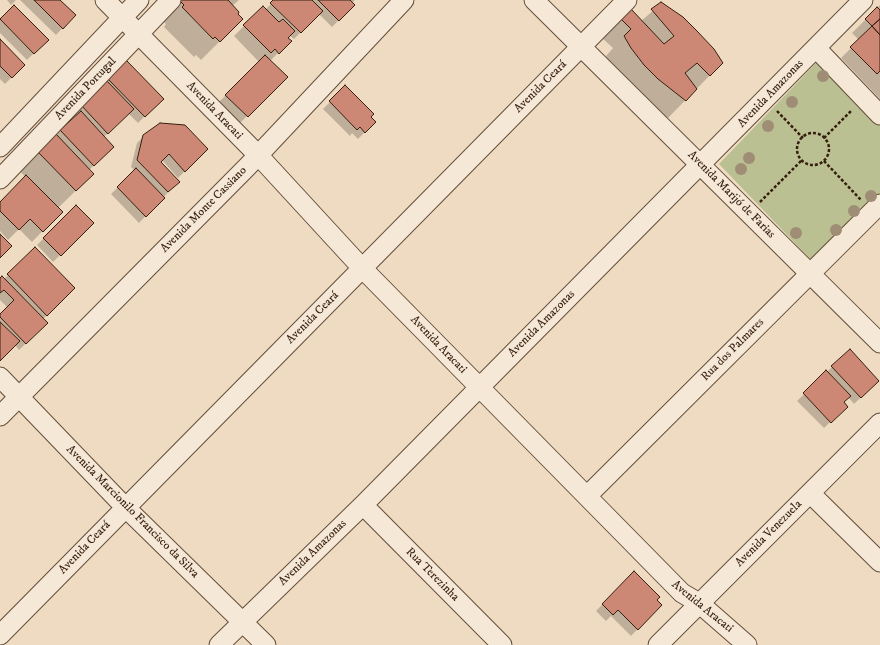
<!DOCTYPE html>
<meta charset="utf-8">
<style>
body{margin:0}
canvas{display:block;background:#efdbc1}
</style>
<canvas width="880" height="645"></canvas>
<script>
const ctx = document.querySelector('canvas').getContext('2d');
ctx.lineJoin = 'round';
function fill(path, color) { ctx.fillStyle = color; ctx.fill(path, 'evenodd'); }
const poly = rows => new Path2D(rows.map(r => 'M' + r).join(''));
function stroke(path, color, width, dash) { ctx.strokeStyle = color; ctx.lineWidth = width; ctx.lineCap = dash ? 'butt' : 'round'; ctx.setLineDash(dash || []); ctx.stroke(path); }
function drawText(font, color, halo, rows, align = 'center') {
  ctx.font = font + ' "IM FELL DW Pica",serif'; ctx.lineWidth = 3; ctx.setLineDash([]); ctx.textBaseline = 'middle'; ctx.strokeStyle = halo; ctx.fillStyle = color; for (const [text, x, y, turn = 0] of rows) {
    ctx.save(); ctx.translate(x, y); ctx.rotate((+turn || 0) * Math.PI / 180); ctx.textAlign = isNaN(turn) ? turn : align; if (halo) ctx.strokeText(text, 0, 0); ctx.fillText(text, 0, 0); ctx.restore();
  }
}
fill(poly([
 [818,61,880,125,880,197,813,262,719,164]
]), '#bbc092');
fill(poly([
 [7,0,16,0,11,5],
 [20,0,59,0,75,15,56,35],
 [180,0,239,0,232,6,242,19,201,60,196,55,194,57,164,27,166,24,161,19],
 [275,0,355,0,352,3,354,5,332,27,319,14,294,39,289,35,287,38,290,41,270,61,286,77,240,123,219,102,259,62,234,36,263,7,265,10],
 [661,4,722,63,667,119,612,67,606,56,613,48,602,38,631,10,641,21],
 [880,5,880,99,841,58,859,40,852,33],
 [14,6,47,40,27,60,0,33,0,20],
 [0,41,24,65,5,84,0,79],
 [126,61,162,99,138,123,128,113,104,137,113,147,89,170,93,174,58,208,61,212,32,242,19,229,8,240,0,231,0,203,26,178,19,170,74,118,71,116],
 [345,87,375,122,358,139,352,133,350,136,323,109],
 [144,136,207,149,178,178,162,160,160,162,178,182,139,223,111,194,135,171,131,167,137,143],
 [76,206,93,223,53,262,37,245],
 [35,248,74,288,43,319,47,323,19,350,15,345,0,360,0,315,8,308,0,300,0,279,4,279],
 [832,367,871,388,854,404,848,397,843,402,846,407,824,428,797,401],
 [634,572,661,605,631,636,611,616,606,621,596,611]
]), '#0003');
const building = poly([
 [34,0,60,0,76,15,63,29,34,0],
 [179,0,228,0,239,12,238,14,243,19,220,42,215,37,213,39,182,7,184,5,179,0],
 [273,0,312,0,323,11,301,33,270,3,273,0],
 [318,0,350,0,355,5,339,21,318,0],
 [661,2,683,17,697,31,714,49,723,63,710,76,697,63,685,73,697,89,686,101,658,79,644,65,631,48,624,36,631,29,621,19,631,9,664,44,674,36,651,9,661,2],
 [14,5,49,40,34,54,0,19,14,5],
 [263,6,279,22,283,19,295,31,288,38,292,41,279,54,275,49,271,53,243,25,263,6],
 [877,7,880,10,880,19,872,26,865,19,877,7],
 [880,19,880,35,872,26,880,19],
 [872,26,880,35,880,71,877,74,850,47,872,26],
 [0,39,25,65,12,78,0,66,0,39],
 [265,55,288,77,248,117,225,95,265,55],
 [126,60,164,99,145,117,107,78,126,60],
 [106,80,134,109,108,134,81,105,106,80],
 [345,85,374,114,371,117,376,122,365,133,360,127,357,130,329,101,345,85],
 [81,111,114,147,94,166,60,130,81,111],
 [160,123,185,125,208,149,185,172,169,154,161,162,180,182,168,192,137,160,143,135,160,123],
 [55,133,94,174,76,191,37,151,55,133],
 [136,168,165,198,146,217,117,187,136,168],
 [26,175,63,212,43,232,30,219,19,230,0,211,0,202,26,175],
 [76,205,94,223,61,256,43,238,76,205],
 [0,234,12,246,0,258,0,234],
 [35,247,75,288,47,316,7,274,35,247],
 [2,276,48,323,26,344,0,317,0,314,14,300,4,290,0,293,0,278,2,276],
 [0,322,20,341,0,361,0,322],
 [850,349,879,381,861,398,831,366,850,349],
 [826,370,851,396,844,402,848,407,831,423,803,393,826,370],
 [634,571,660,597,657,600,662,605,638,630,618,610,613,615,602,604,634,571]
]);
fill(building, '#cd8875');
stroke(building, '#361f0e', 1);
const minor = poly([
 [105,0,258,155,362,268,682,593,699,603,747,645],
 [534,0,880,343],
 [816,48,880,115],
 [0,147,139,0],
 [0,179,171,0],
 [0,377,125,507,266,645],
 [0,416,248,166,404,0],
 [810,493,880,562],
 [587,496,880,204],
 [363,505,502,645],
 [0,635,627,0],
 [219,645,363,505,863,0],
 [658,645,880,423]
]);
stroke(minor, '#644e3b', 21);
stroke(poly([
 [777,111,803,138],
 '797 149a16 16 0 1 1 32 0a16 16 0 1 1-32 0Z',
 [824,138,852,110],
 [824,161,861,200],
 [760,202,802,160]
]), '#361f0e', 2.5, [3, 2]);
stroke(minor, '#f5e8d7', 19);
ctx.fillStyle = '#9f8e75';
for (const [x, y] of [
 [823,76],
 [792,102],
 [768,126],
 [749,158],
 [741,169],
 [871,196],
 [854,211],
 [836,230],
 [796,233]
]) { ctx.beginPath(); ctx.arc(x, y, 6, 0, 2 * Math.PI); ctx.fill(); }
drawText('12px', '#361f0e', '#f5e8d7', [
 ["Avenida Ceará",541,87,-45],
 ["Avenida Portugal",86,89,-46],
 ["Avenida Amazonas",771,94,-46],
 ["Avenida Aracati",214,111,46],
 ["Avenida Marijó de Farias",731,195,45],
 ["Avenida Monte Cassiano",204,210,-45],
 ["Avenida Ceará",313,318,-45],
 ["Avenida Amazonas",542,324,-45],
 ["Avenida Aracati",438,345,46],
 ["Rua dos Palmares",733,350,-45],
 ["Avenida Marcionilo Francisco da Silva",132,512,45],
 ["Avenida Venezuela",769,534,-45],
 ["Avenida Ceará",85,548,-46],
 ["Avenida Amazonas",313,553,-44],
 ["Rua Terezinha",432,575,45],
 ["Avenida Aracati",702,607,39]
]);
</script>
